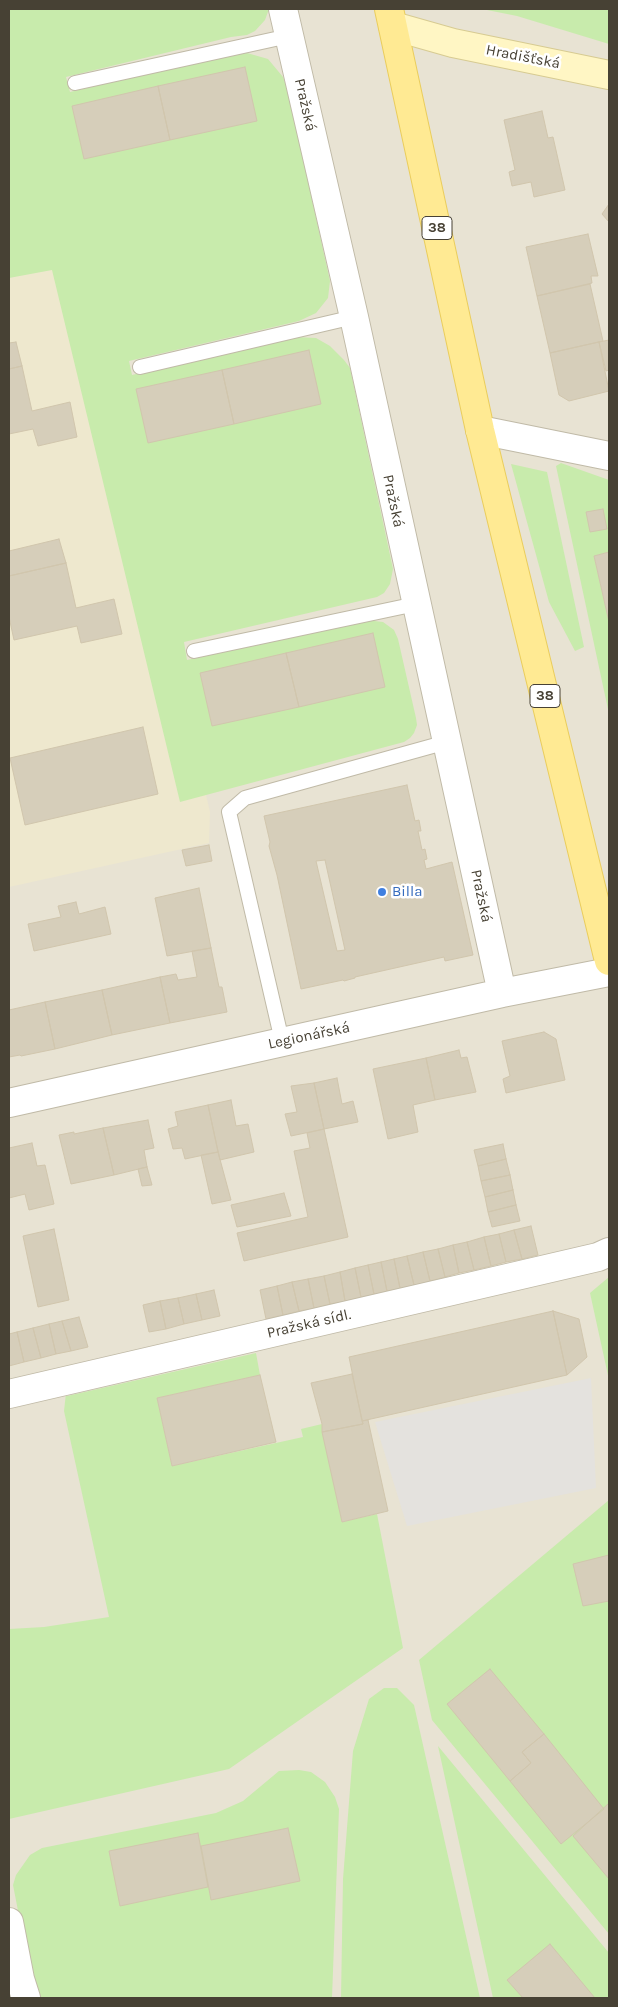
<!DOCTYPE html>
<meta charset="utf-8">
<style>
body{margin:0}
#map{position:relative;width:618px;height:2007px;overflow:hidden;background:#f4f1e5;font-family:Karla,sans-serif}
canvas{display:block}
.frame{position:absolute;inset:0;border:10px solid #474134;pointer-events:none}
</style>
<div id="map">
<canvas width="618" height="2007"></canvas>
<div class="frame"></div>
</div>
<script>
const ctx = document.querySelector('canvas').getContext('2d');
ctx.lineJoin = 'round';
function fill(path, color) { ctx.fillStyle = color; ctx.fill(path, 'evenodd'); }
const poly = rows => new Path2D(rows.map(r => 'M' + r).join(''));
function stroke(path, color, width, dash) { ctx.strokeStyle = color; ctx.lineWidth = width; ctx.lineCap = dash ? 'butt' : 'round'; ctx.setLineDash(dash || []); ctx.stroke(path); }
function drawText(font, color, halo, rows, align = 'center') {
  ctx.font = font + ' Karla,sans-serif'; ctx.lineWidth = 5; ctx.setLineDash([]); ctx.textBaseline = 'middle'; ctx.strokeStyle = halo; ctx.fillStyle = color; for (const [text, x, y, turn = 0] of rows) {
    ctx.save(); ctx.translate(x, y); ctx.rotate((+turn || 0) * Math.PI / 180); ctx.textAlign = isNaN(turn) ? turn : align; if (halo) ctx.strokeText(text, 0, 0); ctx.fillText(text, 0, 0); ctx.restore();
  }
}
fill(poly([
 [9,9,609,9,609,1998,9,1998]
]), '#e8e3d3');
fill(poly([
 [81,261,210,812,209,843,9,887,9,278]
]), '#eee8ce');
fill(poly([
 [9,9,269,9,265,20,255,31,247,35,231,37,66,77,70,92,226,55,247,53,268,59,283,77,288,91,330,281,328,298,316,313,299,321,129,361,132,375,296,337,316,338,330,346,344,360,350,368,393,569,390,584,384,593,377,597,184,642,187,660,366,620,383,622,394,630,398,639,416,718,417,725,414,733,410,738,404,742,180,802,52,270,9,278],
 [482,9,609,9,609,44,517,16],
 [561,463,609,480,609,552,594,556,609,622,609,714,556,466],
 [511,464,547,472,584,647,575,651,549,602],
 [609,1277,609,1380,590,1293],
 [256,1353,260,1375,157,1398,172,1466,303,1437,301,1429,322,1424,342,1522,377,1514,403,1648,229,1769,9,1819,9,1629,44,1627,109,1617,64,1411,66,1393,67,1396],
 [609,1500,609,1934,432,1720,419,1660],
 [384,1688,397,1688,414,1705,480,1998,341,1998,343,1879,353,1751,369,1699],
 [438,1746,609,1953,609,1998,493,1998],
 [299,1770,311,1772,325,1782,335,1797,339,1809,332,1998,35,1998,13,1885,16,1875,30,1855,42,1848,216,1813,243,1801,279,1771]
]), '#c8ebac');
fill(poly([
 [591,1378,596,1488,407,1526,375,1422]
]), '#e4e2de');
const building = poly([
 [245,67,257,121,170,140,158,86,245,67],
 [158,86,170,140,84,159,72,106,158,86],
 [542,111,548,138,553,137,565,190,534,197,531,182,512,186,509,172,515,170,504,120,542,111],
 [609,204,609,222,602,214,609,204],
 [588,234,598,276,591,276,592,283,537,296,526,247,588,234],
 [590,284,603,341,550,353,537,296,590,284],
 [609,340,609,370,606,371,599,342,609,340],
 [16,342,22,366,9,369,9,343,16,342],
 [599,342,609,391,569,401,559,395,550,353,599,342],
 [309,350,321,404,234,424,222,370,309,350],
 [22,366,32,411,70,402,77,437,38,446,33,429,9,434,9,369,22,366],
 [222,370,234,424,148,443,136,389,222,370],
 [603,509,607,529,590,532,586,512,603,509],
 [59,539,66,563,9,576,9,551,59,539],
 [609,552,609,622,594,556,609,552],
 [66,563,76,608,114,599,122,634,81,643,77,626,14,640,9,617,9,576,66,563],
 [373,633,385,687,299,707,286,653,373,633],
 [286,653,299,707,212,726,200,673,286,653],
 [143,727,158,794,25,825,10,758,143,727],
 [407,785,415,821,419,820,421,831,418,831,422,850,425,849,427,859,424,860,426,869,452,862,473,955,445,961,444,957,355,977,355,978,344,981,343,980,301,989,277,875,269,846,270,842,264,816,407,785],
 [325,860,345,950,337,951,316,861,325,860],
 [209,845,212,861,186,866,182,850,209,845],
 [199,888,211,948,167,956,155,898,199,888],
 [76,902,79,914,105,907,111,934,34,951,28,924,61,917,58,906,76,902],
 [211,948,219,987,222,987,227,1012,170,1023,160,977,176,974,178,980,197,977,192,951,211,948],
 [160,977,170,1023,112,1035,102,990,160,977],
 [102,990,112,1035,55,1049,45,1002,102,990],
 [45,1002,55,1049,21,1056,20,1055,9,1057,9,1010,45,1002],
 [544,1032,556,1039,565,1080,506,1093,503,1079,510,1076,502,1041,544,1032],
 [459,1050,461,1058,467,1057,476,1092,435,1100,426,1058,459,1050],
 [426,1058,435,1100,413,1105,418,1132,388,1139,373,1069,426,1058],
 [337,1078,342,1104,353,1101,358,1122,324,1129,314,1083,337,1078],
 [314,1083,324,1129,291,1136,285,1114,297,1112,291,1086,314,1083],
 [231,1100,236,1126,248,1124,254,1152,220,1160,208,1105,231,1100],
 [208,1105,218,1152,185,1159,182,1148,173,1149,168,1129,178,1126,175,1112,208,1105],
 [148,1120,154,1148,144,1150,147,1167,114,1175,103,1128,148,1120],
 [103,1128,114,1175,71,1184,59,1135,74,1132,74,1134,103,1128],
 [324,1129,348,1237,244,1261,237,1233,308,1217,294,1151,310,1148,307,1133,324,1129],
 [32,1143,37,1166,45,1165,54,1204,29,1210,25,1194,9,1198,9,1148,32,1143],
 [503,1144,506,1159,478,1166,474,1150,503,1144],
 [218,1152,231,1200,212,1204,201,1155,218,1152],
 [506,1159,510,1175,481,1181,478,1166,506,1159],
 [147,1167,152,1185,142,1186,138,1169,147,1167],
 [510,1175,513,1190,485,1197,481,1181,510,1175],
 [513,1190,516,1205,488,1212,485,1197,513,1190],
 [284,1193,291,1216,237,1227,231,1205,284,1193],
 [516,1205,520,1221,492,1227,488,1212,516,1205],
 [531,1226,538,1255,522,1259,514,1230,531,1226],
 [54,1229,69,1300,38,1307,23,1236,54,1229],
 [514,1230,522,1259,506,1262,499,1234,514,1230],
 [499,1234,506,1262,491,1266,484,1237,499,1234],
 [484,1237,491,1266,474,1270,467,1242,484,1237],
 [467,1242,474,1270,459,1273,453,1245,467,1242],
 [453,1245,459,1273,445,1277,438,1249,453,1245],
 [438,1249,445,1277,430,1281,423,1252,438,1249],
 [423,1252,430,1281,414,1285,407,1256,423,1252],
 [407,1256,414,1285,400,1288,394,1259,407,1256],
 [394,1259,400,1288,387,1291,381,1262,394,1259],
 [381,1262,387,1291,374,1294,368,1265,381,1262],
 [368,1265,374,1294,361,1297,355,1268,368,1265],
 [355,1268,361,1297,345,1301,340,1272,355,1268],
 [340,1272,345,1301,330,1304,324,1276,340,1272],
 [324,1276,330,1304,314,1308,308,1279,324,1276],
 [308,1279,314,1308,299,1311,292,1282,308,1279],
 [292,1282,299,1311,283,1315,277,1286,292,1282],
 [277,1286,283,1315,266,1319,260,1290,277,1286],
 [214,1290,220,1316,202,1320,196,1294,214,1290],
 [196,1294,202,1320,184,1324,178,1298,196,1294],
 [178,1298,184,1324,166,1329,160,1301,178,1298],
 [160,1301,166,1329,149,1332,143,1305,160,1301],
 [553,1311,567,1375,362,1421,349,1357,553,1311],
 [553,1311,579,1319,587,1357,567,1375,553,1311],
 [79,1317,88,1347,71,1351,62,1321,79,1317],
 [62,1321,71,1351,56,1354,49,1324,62,1321],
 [49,1324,56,1354,41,1358,33,1328,49,1324],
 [33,1328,41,1358,24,1362,17,1332,33,1328],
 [17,1332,24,1362,9,1366,9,1334,17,1332],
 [352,1374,363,1424,322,1432,322,1424,311,1383,352,1374],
 [260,1375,276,1442,172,1466,157,1398,260,1375],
 [368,1420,388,1511,342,1522,322,1432,363,1424,362,1421,368,1420],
 [609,1555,609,1601,583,1606,573,1564,609,1555],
 [490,1669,544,1734,522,1752,531,1763,510,1781,447,1704,490,1669],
 [544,1734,604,1809,561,1844,510,1781,531,1763,522,1752,544,1734],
 [609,1803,609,1879,573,1836,609,1803],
 [288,1828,300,1881,211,1900,201,1846,288,1828],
 [198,1833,208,1887,120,1906,109,1851,198,1833],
 [550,1944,595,1998,523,1998,507,1980,550,1944]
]);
fill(building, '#d6ceba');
stroke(building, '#d1c6ad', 1);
const lane = poly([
 [75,83,289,36],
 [140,367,354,317],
 [194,651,416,604],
 [282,1041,229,812,245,798,447,742]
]);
const street = poly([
 [283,9,354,317,502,993],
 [480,430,609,456],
 [9,1103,502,993,609,972],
 [9,1394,598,1257,609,1252],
 [9,1922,20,1979,26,1998]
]);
const secondary = poly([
 [393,26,453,43,609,75]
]);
const primary = poly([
 [389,9,480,430,609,961]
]);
stroke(lane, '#c0baa7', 16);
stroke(street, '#c0baa7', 30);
stroke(secondary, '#d7cb92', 30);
stroke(primary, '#eacd5d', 30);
stroke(lane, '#fff', 14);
stroke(street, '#fff', 28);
stroke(secondary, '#fff6c4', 28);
stroke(primary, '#ffea93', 28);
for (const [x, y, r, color] of [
 [382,892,5,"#3f7fe0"]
]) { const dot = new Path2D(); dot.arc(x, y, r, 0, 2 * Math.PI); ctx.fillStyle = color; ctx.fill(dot); stroke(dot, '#fff', 2); }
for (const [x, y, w] of [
 [437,228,30],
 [545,696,30]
]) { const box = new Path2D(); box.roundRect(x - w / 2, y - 11.5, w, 23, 4); ctx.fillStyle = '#fff'; ctx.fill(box); stroke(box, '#474134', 1); }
drawText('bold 14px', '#474134', null, [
 ["38",437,228],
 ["38",545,696]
]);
drawText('15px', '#474134', '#fff', [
 ["Hradišťská",523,57,11],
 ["Pražská",305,105,77],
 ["Pražská",393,501,78],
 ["Pražská",481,896,78],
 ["Legionářská",309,1036,-12],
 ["Pražská sídl.",309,1324,-13]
]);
drawText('15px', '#366cbe', '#fff', [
 ["Billa",392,892]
], 'left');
</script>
